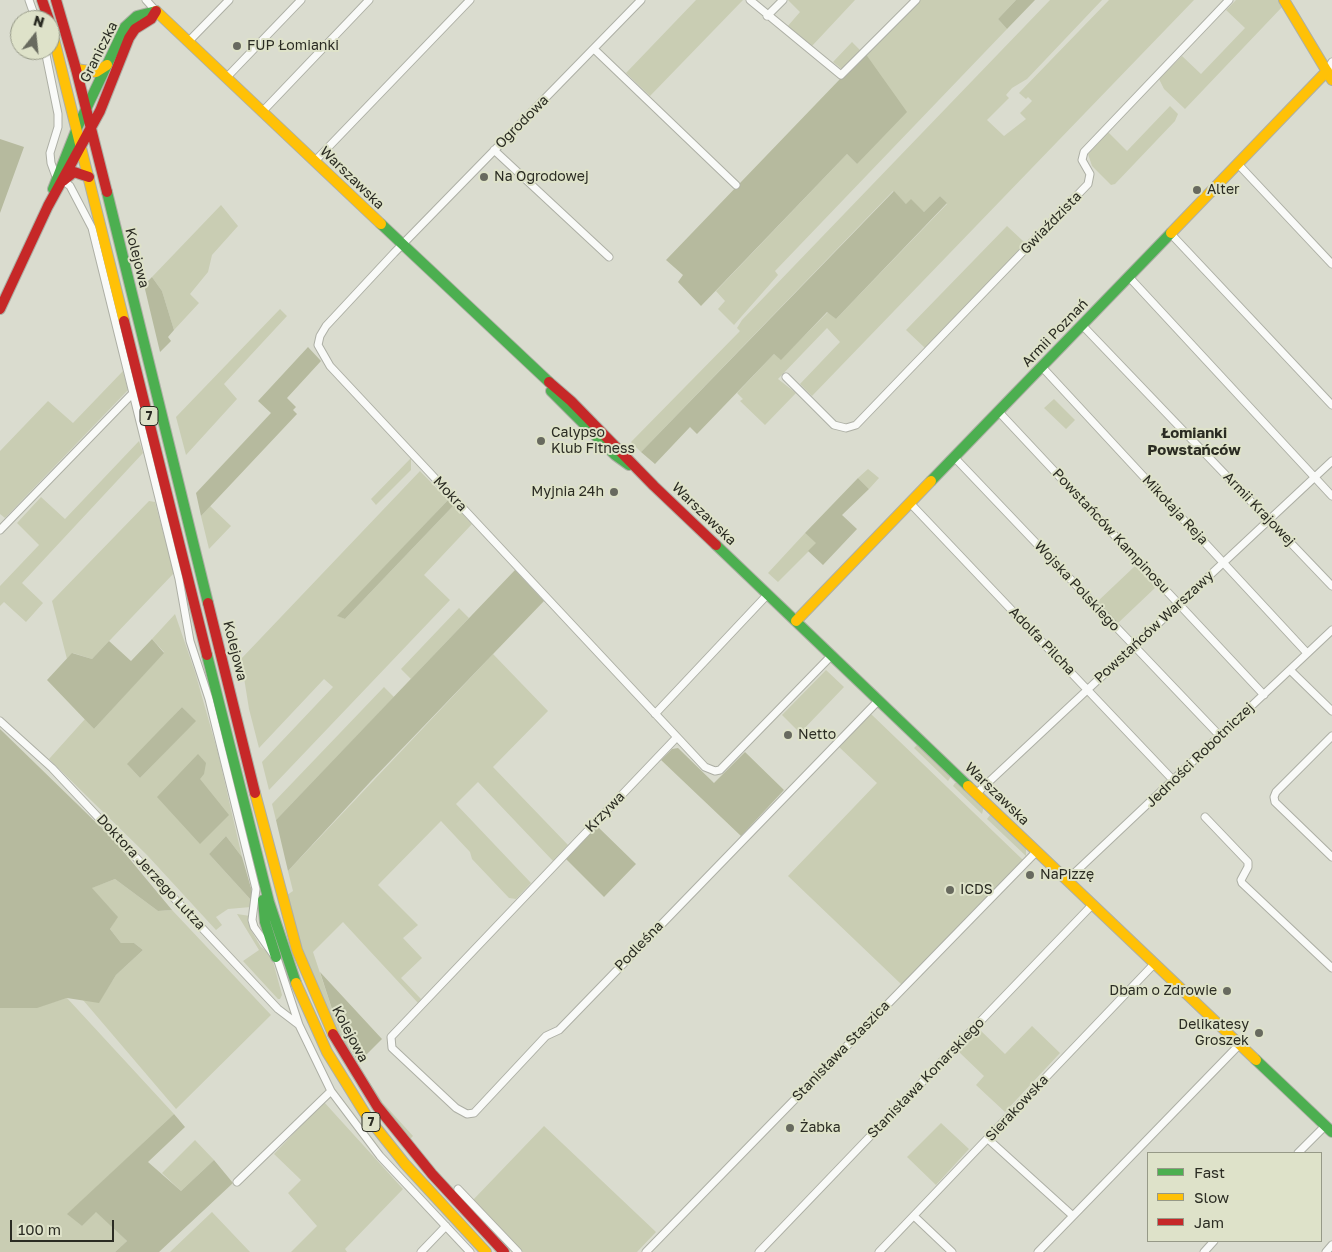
<!DOCTYPE html>
<meta charset="utf-8">
<style>
body{margin:0}
#map{position:relative;width:1332px;height:1252px;overflow:hidden;background:#dadccf;font-family:"Golos Text",sans-serif}
canvas{display:block}
.legend{position:absolute;left:1147px;top:1152px;width:175px;height:90px;box-sizing:border-box;background:#dee2c9;border:1px solid #969987;margin:0;padding:6px 9px;list-style:none;font-size:15px;color:#2b2c23}
.legend li{display:flex;align-items:center;gap:10px;height:25px}
.legend b{width:25px;border:1px solid #969987}
.north{position:absolute;left:10px;top:10px;width:50px;height:50px;box-sizing:border-box;background:#dee2c9;border:1px solid #969987;border-radius:50%;rotate:16deg;font-size:14px;font-weight:700;line-height:20px;text-align:center;color:#2b2c23}
.north::after{content:'';display:block;margin:auto;width:18px;height:22px;background:#686a5f;clip-path:polygon(50% 0,100% 100%,50% 72%,0 100%)}
.scale{position:absolute;left:10px;top:1220px;width:104px;height:22px;box-sizing:border-box;border:2px solid #2b2c23;border-top:0;padding-left:6px;font-size:15px;line-height:18px;white-space:nowrap;color:#2b2c23;-webkit-text-stroke:4px #dee2c9;paint-order:stroke}
</style>
<div id="map">
<canvas width="1332" height="1252"></canvas>
<ul class="legend">
<li><b style="height:6px;background:#4caf50"></b>Fast</li>
<li><b style="height:6px;background:#ffc107"></b>Slow</li>
<li><b style="height:6px;background:#c62828"></b>Jam</li>
</ul>
<div class="north">N</div>
<div class="scale">100 m</div>
</div>
<script>
const ctx = document.querySelector('canvas').getContext('2d');
ctx.lineJoin = 'round';
function fill(path, color) { ctx.fillStyle = color; ctx.fill(path, 'evenodd'); }
const poly = rows => new Path2D(rows.map(r => 'M' + r).join(''));
function stroke(path, color, width, dash) { ctx.strokeStyle = color; ctx.lineWidth = width; ctx.lineCap = dash ? 'butt' : 'round'; ctx.setLineDash(dash || []); ctx.stroke(path); }
function drawText(font, color, halo, rows, align = 'center') {
  ctx.font = font + ' "Golos Text",sans-serif'; ctx.lineWidth = 4; ctx.setLineDash([]); ctx.textBaseline = 'middle'; ctx.strokeStyle = halo; ctx.fillStyle = color; for (const [text, x, y, turn = 0] of rows) {
    ctx.save(); ctx.translate(x, y); ctx.rotate((+turn || 0) * Math.PI / 180); ctx.textAlign = isNaN(turn) ? turn : align; if (halo) ctx.strokeText(text, 0, 0); ctx.fillText(text, 0, 0); ctx.restore();
  }
}
fill(poly([
 [696,0,743,0,650,96,626,73],
 [788,0,855,0,812,46,787,27,800,12],
 [918,0,1016,0,998,19,1007,29,775,271,778,275,734,325,718,309,725,301,716,291,847,154,857,164,865,53],
 [1050,0,1102,0,1027,79,1012,88,1006,95,1009,98,987,120,1004,136,1026,119,1020,113,1032,101,1028,97,1026,99,1019,93,1109,0,1194,0,812,396,800,384,840,342,827,328,778,379,796,393,765,425,740,401,743,399,737,393,774,354,781,359,828,312,836,319,947,204,940,196,924,212,906,204,893,191,641,452,631,442,740,331,737,328,742,320],
 [1236,0,1279,0,1283,6,1185,109,1164,89,1159,79,1182,56,1201,74,1245,28,1226,10],
 [852,42,862,52,843,70,833,62],
 [1170,106,1178,114,1175,121,1115,184,1111,185,1092,166,1088,154,1108,132,1127,151],
 [221,205,238,226,212,255,208,272,190,294,199,303,174,330,162,291,152,277],
 [1007,226,1023,241,1028,242,925,348,906,330],
 [280,309,287,316,224,384,237,399,186,455,176,417],
 [123,371,128,390,5,518,0,514,0,451,48,401,73,423],
 [1054,399,1075,420,1066,429,1044,408],
 [139,441,143,453,22,583,43,603,26,622,4,602,0,606,0,586,39,545,17,523,41,497,65,519],
 [411,458,411,470,376,505,371,499],
 [868,469,879,478,869,489,858,478],
 [420,471,448,500,338,616,345,619,454,505,472,524,424,575,450,600,269,790,262,762,333,687,324,679,259,748,249,709,241,659],
 [149,501,155,502,174,573,92,659,73,653,67,659,52,601],
 [210,506,231,526,209,549,201,516],
 [805,533,817,543,778,582,768,573],
 [1135,566,1156,587,1117,624,1097,602],
 [459,608,469,618,411,679,401,669],
 [175,614,195,672,218,753,242,857,226,836,209,854,251,900,251,907,228,909,216,917,222,925,216,930,147,855,49,759,85,719,94,729,164,652,152,639],
 [182,707,195,721,140,778,128,765],
 [493,654,548,711,493,767,568,845,553,861,478,782,456,804,531,883,516,899,509,898,472,859,470,852,441,821,378,885,418,925,403,938,422,958,401,978,421,999,418,1003,343,922,313,952,333,1012,354,1058,383,1103,413,1136,410,1139,385,1109,336,1029,301,945,287,895,293,891,288,871],
 [826,670,844,687,800,733,782,715],
 [384,687,394,697,276,820,272,804],
 [871,714,1023,860,902,985,788,876,877,783,838,746],
 [918,744,950,774,950,778,948,781,914,748],
 [955,783,960,783,984,806,982,814,953,786],
 [990,815,994,816,1026,847,1026,856,987,819],
 [115,879,158,911,172,910,271,1015,176,1109,83,1000,99,1002,116,975,143,950,134,943,121,943,110,929,117,917,91,888],
 [237,914,250,916,248,922,252,932,261,947,271,954,282,995,280,999,278,999,243,961,259,950],
 [67,998,174,1114,68,1214,82,1226,96,1211,127,1241,115,1252,0,1252,0,1008,37,1007],
 [1032,1026,1060,1053,1005,1112,976,1085,984,1076,959,1052,980,1030,1005,1054],
 [324,1102,403,1189,345,1249,347,1252,291,1252,317,1226,288,1193,301,1180,274,1154],
 [941,1123,969,1149,936,1185,907,1157],
 [544,1126,656,1232,637,1252,523,1252,473,1200],
 [195,1140,214,1160,181,1191,162,1173],
 [212,1212,250,1252,170,1252]
]), '#c9cdb3');
fill(poly([
 [1016,0,1035,0,1007,29,998,19],
 [865,53,907,112,857,164,847,154,701,306,678,282,683,275,666,260],
 [0,139,24,147,0,213],
 [894,191,906,204,911,199,924,212,940,196,947,203,836,319,827,312,781,360,774,354,697,434,690,427,655,464,641,452],
 [152,277,162,291,174,330,168,337,171,341,160,352,144,285],
 [308,347,321,361,287,398,296,407,293,410,297,414,201,516,196,493,271,413,258,401],
 [858,478,869,489,842,515,857,529,823,565,808,551,816,543,805,533],
 [448,500,454,505,345,619,337,616],
 [515,570,544,601,371,781,288,871,276,820],
 [152,639,164,653,94,729,47,680,72,653,92,659,109,641,131,661],
 [182,707,196,721,140,778,127,764],
 [0,729,113,839,172,910,158,911,115,879,92,888,118,917,110,929,121,943,134,943,143,950,116,975,99,1003,67,998,37,1008,0,1008],
 [678,748,714,783,745,752,784,790,741,836,661,760,672,749],
 [198,754,206,763,204,774,200,779,229,815,200,844,157,797],
 [597,826,636,864,604,897,566,859],
 [226,836,242,857,253,895,251,900,209,854],
 [320,972,382,1039,358,1063,333,1012],
 [174,1114,185,1127,148,1162,181,1191,214,1160,233,1183,159,1252,115,1252,127,1241,96,1212,82,1226,67,1214]
]), '#b6ba9e');
const street = poly([
 [29,0,36,20],
 [146,0,156,11],
 [641,0,394,253,326,326,320,336,318,345,330,366,677,737],
 [750,0,841,75,916,0],
 [767,16,783,0],
 [189,41,229,0],
 [594,49,736,185],
 [45,50,58,114,58,127,50,153,51,163,55,174,70,186,92,228,179,579,190,641,209,699,256,889,252,920,254,927,278,961,299,1025,331,1091,380,1156,470,1252],
 [1327,71,1332,62],
 [227,77,301,0],
 [263,111,369,0],
 [494,150,609,257],
 [315,161,470,0],
 [1238,164,1332,264],
 [1171,234,1332,405],
 [1129,277,1332,496],
 [1082,325,1332,586],
 [1042,367,1307,653],
 [786,377,834,425,846,428,856,425,1088,184,1090,174,1082,160,1084,152,1229,0],
 [998,411,1264,695],
 [954,457,1220,736],
 [910,503,1174,781],
 [0,530,133,393],
 [832,655,720,770,715,771,705,767,677,737,391,1037,392,1048,456,1108,467,1114,474,1113,546,1036,559,1030,879,700],
 [1290,670,1332,711],
 [655,714,768,594],
 [0,721,52,768,278,1009,299,1025],
 [1332,736,1276,792,1274,797,1275,802,1332,857],
 [977,793,1332,461],
 [1205,817,1248,862,1248,867,1241,880,1242,883,1332,968],
 [1067,880,1332,630],
 [988,1139,1073,1216],
 [1298,1153,1325,1126],
 [237,1182,331,1091],
 [458,1189,518,1252],
 [914,1216,952,1252],
 [421,1252,446,1226],
 [646,1252,1037,851],
 [759,1252,1093,904],
 [879,1252,1155,963],
 [1038,1252,1240,1044],
 [1204,1252,1214,1241],
 [1326,1252,1332,1245]
]);
const fast = poly([
 [53,189,77,128,125,27,137,16,156,11],
 [107,192,208,603],
 [381,224,549,382],
 [551,391,615,455,629,465],
 [931,481,1171,233],
 [716,545,968,786],
 [207,655,269,902,296,983],
 [263,900,265,922,276,957],
 [1256,1060,1332,1132]
]);
const slow = poly([
 [1284,0,1332,80],
 [156,11,381,224],
 [50,23,124,321],
 [76,69,96,72,107,65],
 [1171,233,1327,71],
 [796,621,931,481],
 [968,786,1256,1060],
 [255,793,297,950,333,1034],
 [296,983,327,1052,366,1115,405,1164,486,1252]
]);
const jam = poly([
 [42,0,49,20],
 [56,0,76,69,107,192],
 [63,181,74,172,89,177],
 [0,309,48,206,100,111,129,38,135,29,151,19,156,11],
 [124,321,207,655],
 [549,382,571,401,654,486,716,545],
 [208,603,255,793],
 [333,1034,377,1106,432,1174,504,1252]
]);
stroke(street, '#adafa5', 9);
stroke(fast, '#adafa5', 12);
stroke(slow, '#adafa5', 12);
stroke(jam, '#adafa5', 12);
stroke(street, '#f9faf8', 7);
stroke(fast, '#4caf50', 10);
stroke(slow, '#ffc107', 10);
stroke(jam, '#c62828', 10);
for (const [x, y, r, color] of [
 [237,46,5,"#686a5f"],
 [484,177,5,"#686a5f"],
 [1197,190,5,"#686a5f"],
 [541,441,5,"#686a5f"],
 [614,492,5,"#686a5f"],
 [788,735,5,"#686a5f"],
 [1030,875,5,"#686a5f"],
 [950,890,5,"#686a5f"],
 [1227,991,5,"#686a5f"],
 [1259,1033,5,"#686a5f"],
 [790,1128,5,"#686a5f"]
]) { const dot = new Path2D(); dot.arc(x, y, r, 0, 2 * Math.PI); ctx.fillStyle = color; ctx.fill(dot); stroke(dot, '#dee2c9', 2); }
for (const [x, y, w] of [
 [149,416,18],
 [371,1122,18]
]) { const box = new Path2D(); box.roundRect(x - w / 2, y - 9.5, w, 19, 4); ctx.fillStyle = '#dee2c9'; ctx.fill(box); stroke(box, '#2b2c23', 1); }
drawText('bold 12px', '#2b2c23', null, [
 ["7",149,416],
 ["7",371,1122]
]);
drawText('14px', '#2b2c23', '#dee2c9', [
 ["FUP Łomianki",247,46],
 ["Na Ogrodowej",494,177],
 ["Alter",1207,190],
 ["Calypso",551,433],
 ["Klub Fitness",551,449],
 ["Myjnia 24h",604,492,"right"],
 ["Netto",798,735],
 ["NaPizzę",1040,875],
 ["ICDS",960,890],
 ["Dbam o Zdrowie",1217,991,"right"],
 ["Delikatesy",1249,1025,"right"],
 ["Groszek",1249,1041,"right"],
 ["Żabka",800,1128]
], 'left');
drawText('14px', '#2b2c23', '#dee2c9', [
 ["Graniczka",99,52,-63],
 ["Ogrodowa",522,122,-45],
 ["Warszawska",352,178,44],
 ["Gwiaździsta",1051,223,-46],
 ["Kolejowa",137,258,76],
 ["Armii Poznań",1055,333,-46],
 ["Mokra",450,494,47],
 ["Armii Krajowej",1259,509,46],
 ["Mikołaja Reja",1175,510,47],
 ["Warszawska",704,514,44],
 ["Powstańców Kampinosu",1111,531,47],
 ["Wojska Polskiego",1077,586,47],
 ["Powstańców Warszawy",1154,627,-43],
 ["Adolfa Pilcha",1042,641,46],
 ["Kolejowa",235,651,76],
 ["Jedności Robotniczej",1200,755,-44],
 ["Warszawska",997,794,44],
 ["Krzywa",605,812,-46],
 ["Doktora Jerzego Lutza",151,872,47],
 ["Podleśna",639,946,-46],
 ["Kolejowa",350,1034,62],
 ["Stanisława Staszica",841,1051,-46],
 ["Stanisława Konarskiego",926,1078,-46],
 ["Sierakowska",1017,1108,-47]
]);
drawText('bold 15px', '#2b2c23', '#dee2c9', [
 ["Łomianki",1194,433],
 ["Powstańców",1194,450]
]);
</script>
